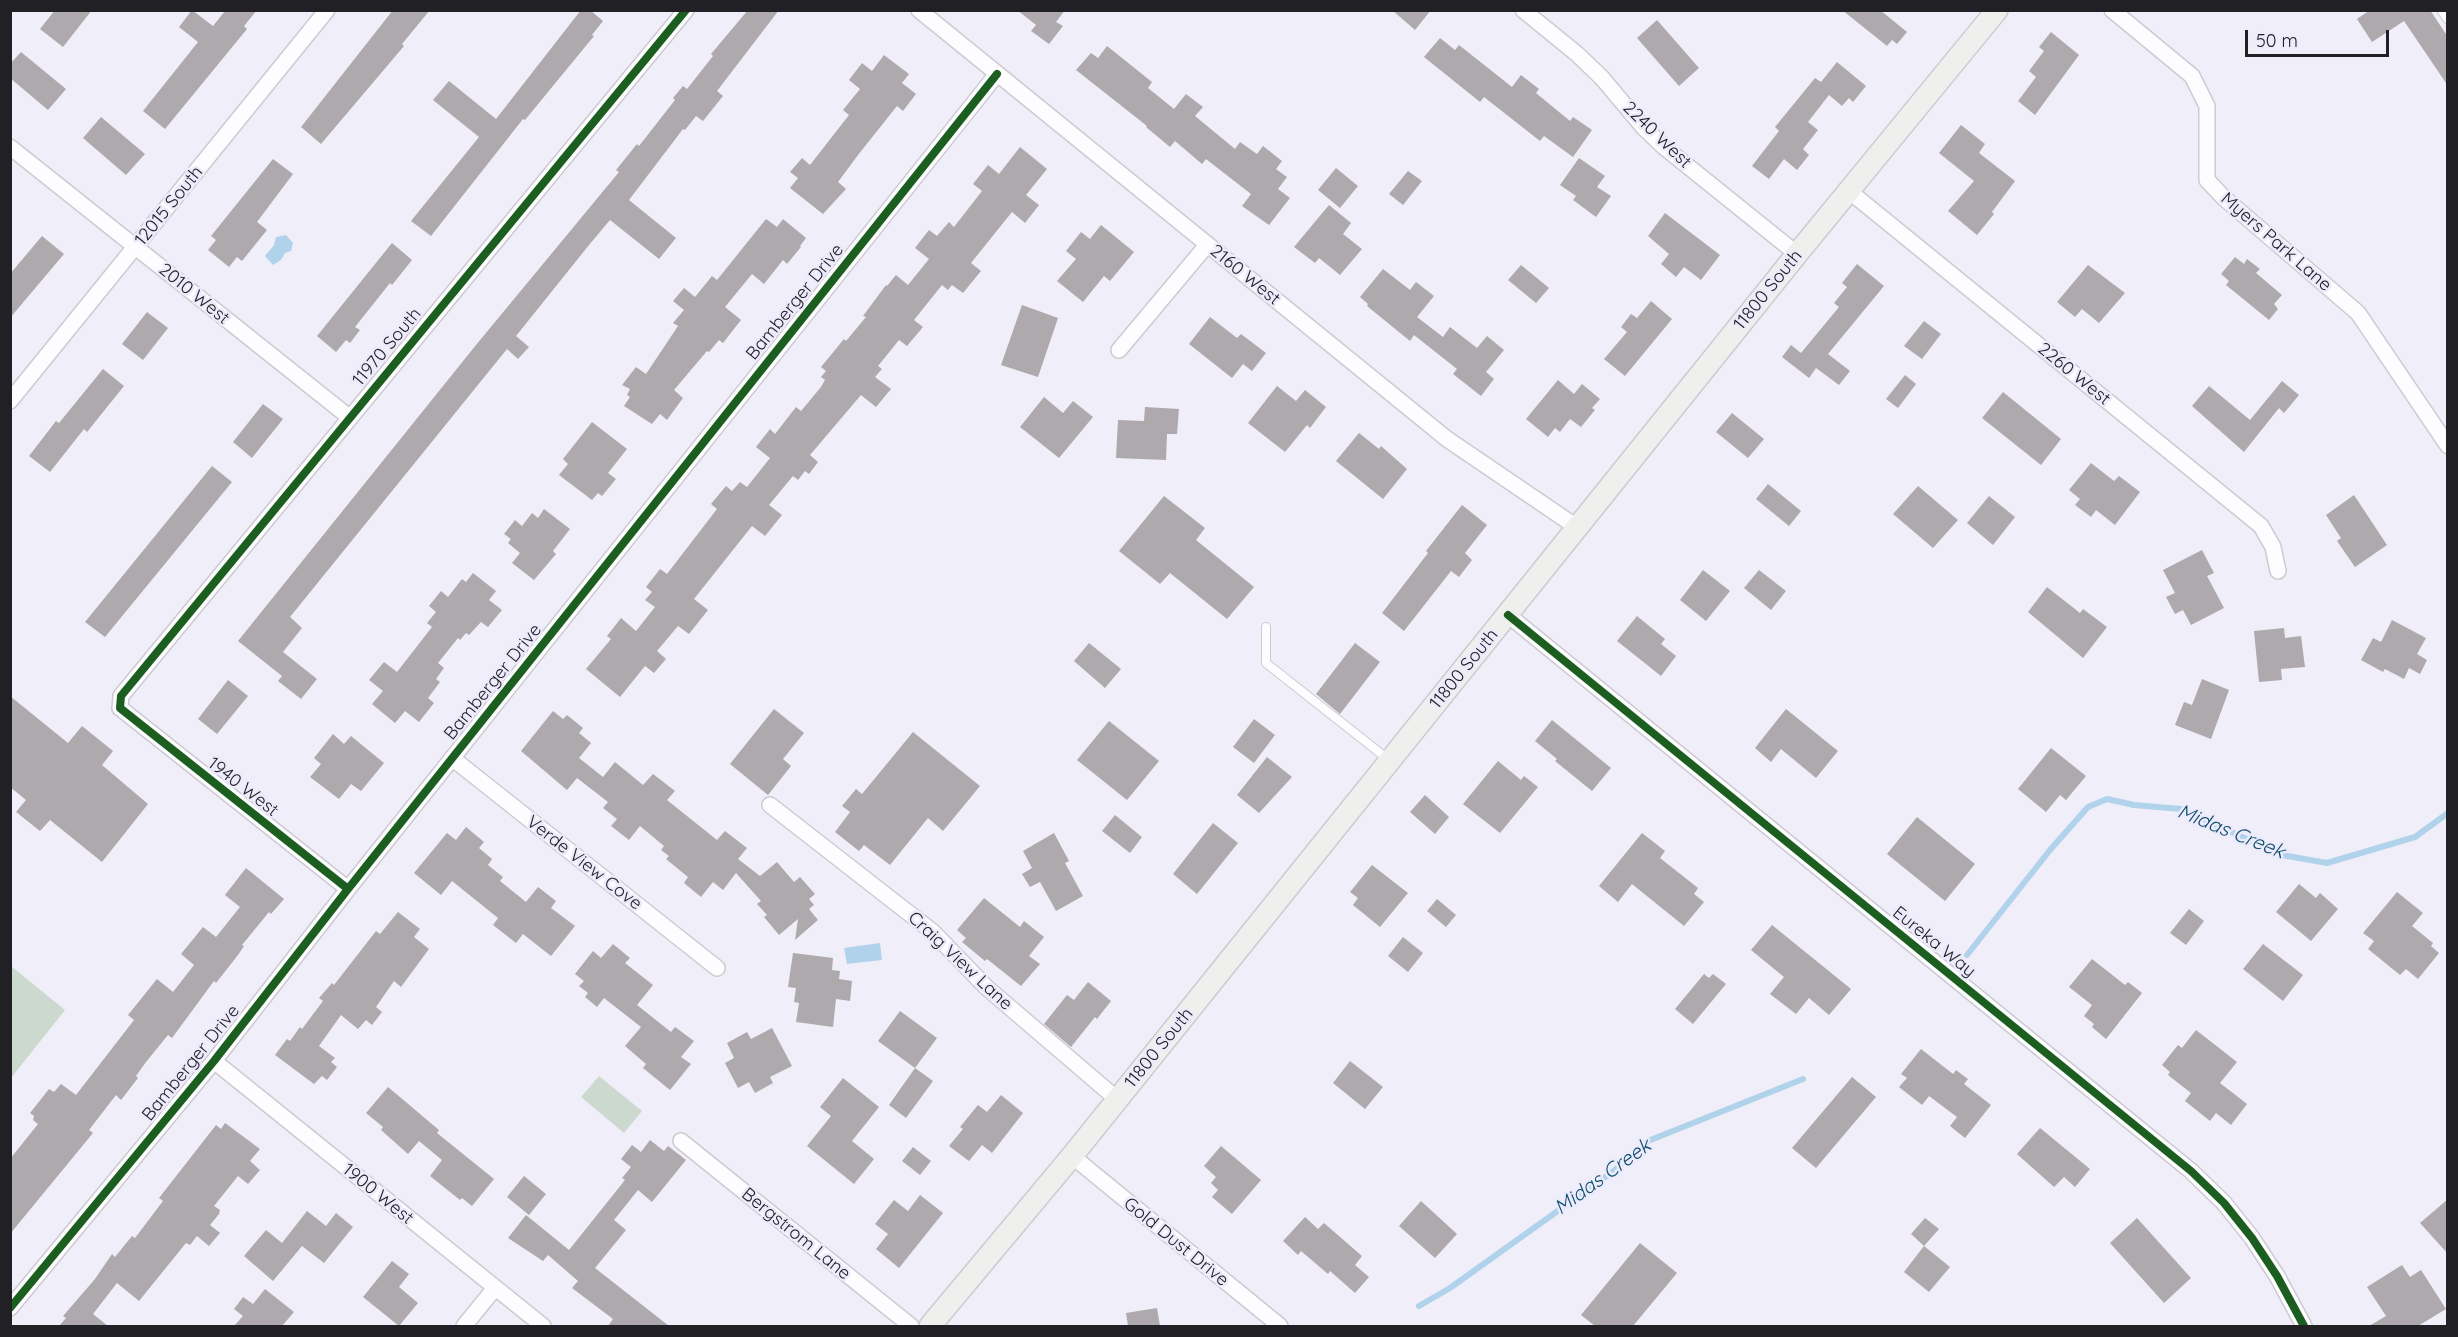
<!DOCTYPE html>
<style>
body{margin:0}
#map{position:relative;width:2458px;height:1337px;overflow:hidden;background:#f0eef8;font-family:Quicksand,sans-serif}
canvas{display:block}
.frame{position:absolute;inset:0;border:12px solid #212025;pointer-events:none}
.scale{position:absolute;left:2245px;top:30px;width:144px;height:27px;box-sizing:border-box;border:3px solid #212025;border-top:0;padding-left:8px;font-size:18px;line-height:21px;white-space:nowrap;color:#212025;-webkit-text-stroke:4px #edebfb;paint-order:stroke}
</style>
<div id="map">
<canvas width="2458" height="1337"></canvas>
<div class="frame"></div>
<div class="scale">50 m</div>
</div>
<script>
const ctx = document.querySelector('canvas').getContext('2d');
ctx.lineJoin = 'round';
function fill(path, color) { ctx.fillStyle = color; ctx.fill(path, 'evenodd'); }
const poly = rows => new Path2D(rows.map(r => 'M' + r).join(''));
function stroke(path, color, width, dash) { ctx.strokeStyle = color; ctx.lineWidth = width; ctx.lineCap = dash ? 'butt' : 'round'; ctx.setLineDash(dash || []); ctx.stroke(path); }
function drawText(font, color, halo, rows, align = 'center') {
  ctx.font = font + ' Quicksand,sans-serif'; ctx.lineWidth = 5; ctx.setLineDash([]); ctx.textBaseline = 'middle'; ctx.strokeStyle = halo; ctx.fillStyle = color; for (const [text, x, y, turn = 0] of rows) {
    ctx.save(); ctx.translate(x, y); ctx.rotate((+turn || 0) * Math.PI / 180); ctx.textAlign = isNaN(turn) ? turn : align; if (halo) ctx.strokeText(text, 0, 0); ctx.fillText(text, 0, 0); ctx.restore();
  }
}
fill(poly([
 [11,966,65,1010,11,1078],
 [599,1076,642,1111,624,1133,581,1097]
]), '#ccd9cf');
fill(poly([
 [286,235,293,243,291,251,285,253,281,260,273,265,265,256,274,245,276,237],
 [880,943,882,960,847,964,844,948]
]), '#b0d3eb');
stroke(poly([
 [1967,955,2050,850,2088,807,2107,799,2134,805,2181,809,2282,855,2327,863,2415,837,2448,813],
 [1419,1306,1450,1288,1615,1170,1648,1141,1803,1079]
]), '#b0d3eb', 6);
fill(poly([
 [55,10,92,10,63,47,40,29],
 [192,10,213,26,225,11,257,10,244,26,247,29,165,129,143,111,198,42,179,27],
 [393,10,430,10,402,44,404,46,321,144,301,127],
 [581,10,590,10,603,21,592,35,594,36,525,120,523,119,431,236,411,221,479,137,433,100,449,81,496,119],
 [748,10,779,10,717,91,723,96,703,121,696,116,685,130,683,129,629,200,676,238,659,259,610,220,589,245,516,336,529,347,518,359,507,349,290,617,302,628,283,652,317,679,301,699,278,681,282,676,238,641,476,345,619,172,616,170,637,144,639,146,675,100,673,98,683,86,687,89,713,56,711,54],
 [1017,10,1065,10,1056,22,1063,26,1049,44,1031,31,1036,25],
 [1392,10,1431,10,1415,30],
 [1842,10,1880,10,1907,32,1897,44,1892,40,1887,46],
 [2370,10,2430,10,2448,37,2448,86,2404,21,2372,42,2357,19],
 [1657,20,1699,68,1679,86,1637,38],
 [2051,32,2079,55,2035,115,2018,101,2036,77,2029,71,2044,51,2039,47],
 [1440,38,1455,50,1459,45,1512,87,1521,75,1539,89,1536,93,1570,121,1573,117,1592,130,1573,157,1544,136,1540,141,1484,97,1480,102,1424,57],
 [1107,46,1152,82,1148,88,1174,109,1186,94,1203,107,1195,116,1235,149,1240,142,1257,154,1263,146,1282,161,1276,169,1287,177,1278,189,1290,198,1269,225,1242,206,1251,194,1206,159,1202,164,1175,141,1170,147,1146,127,1147,126,1076,70,1091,53,1098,58],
 [21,52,66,89,48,110,10,78,10,64],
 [884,55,909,74,902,83,916,94,903,111,897,106,858,155,838,182,846,189,823,214,790,188,798,178,790,172,802,158,810,165,849,115,843,110,860,89,849,80,862,63,872,71],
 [1837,62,1866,86,1853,102,1849,98,1842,106,1829,95,1808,122,1818,130,1803,149,1809,155,1797,170,1784,159,1769,179,1752,166,1779,131,1775,127,1815,78,1821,82],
 [101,117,145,154,126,175,83,138],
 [1961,125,1985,144,1979,153,2015,181,1992,212,1994,214,1977,235,1948,211,1974,181,1939,153],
 [1020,147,1047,169,1026,195,1039,205,1025,223,1012,212,971,263,981,271,963,293,952,285,948,290,942,285,914,320,923,327,907,346,899,340,878,366,882,369,875,377,891,389,876,407,861,395,810,455,818,462,809,474,805,471,798,480,793,476,769,505,782,515,765,536,752,526,694,599,708,610,689,634,678,626,657,651,666,659,654,673,645,666,620,697,586,669,611,639,607,636,621,618,636,631,655,607,645,600,652,592,646,587,660,569,667,574,717,509,711,504,726,486,732,491,740,482,747,487,770,458,756,447,770,429,775,434,796,407,801,411,821,387,825,380,821,377,826,371,821,367,844,339,846,341,866,317,863,316,886,285,887,286,896,275,908,285,929,259,915,248,929,230,937,236,949,222,954,227,982,191,973,184,988,165,999,174],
 [1579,158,1605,176,1597,187,1611,196,1596,217,1573,200,1576,196,1560,185],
 [273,159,293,174,257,222,267,230,242,261,237,257,229,267,208,250,216,240,211,236],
 [1336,168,1358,186,1340,208,1318,190],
 [1408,171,1422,181,1403,205,1389,194],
 [1329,205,1351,223,1343,234,1362,249,1340,275,1319,258,1315,263,1294,247],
 [1665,213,1720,255,1701,280,1684,267,1676,277,1661,264,1669,254,1648,236],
 [766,219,777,227,783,219,806,238,800,246,801,247,787,264,783,260,764,284,752,274,725,307,741,320,723,343,719,340,709,352,707,351,674,390,683,398,667,420,660,414,652,424,624,406,630,397,627,395,630,389,622,385,636,367,646,374,678,326,673,323,684,310,673,301,684,288,695,297,712,276,717,280],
 [1101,225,1134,252,1110,281,1104,276,1083,302,1057,281,1076,259,1066,251,1081,232,1090,239],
 [42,236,64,254,10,318,10,274],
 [392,243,412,260,392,285,390,283,355,327,360,330,350,343,346,340,336,352,317,336],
 [2235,257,2244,264,2247,259,2260,269,2256,273,2282,295,2274,304,2278,309,2269,320,2226,285,2229,281,2221,274],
 [1857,264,1884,286,1828,354,1850,371,1839,385,1816,368,1809,378,1782,357,1791,345,1801,353,1839,307,1834,303,1847,287,1842,283],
 [1521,265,1549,288,1536,303,1508,280],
 [2088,265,2125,293,2099,323,2082,309,2075,317,2057,302],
 [1383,269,1410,290,1416,282,1434,296,1417,317,1443,337,1450,327,1477,348,1487,336,1504,350,1486,372,1494,379,1481,396,1453,374,1457,369,1414,335,1410,341,1367,306,1368,304,1360,297],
 [1651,301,1672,319,1625,376,1604,359,1627,332,1621,327,1631,314,1637,318],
 [1022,305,1058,318,1038,377,1001,365],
 [147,312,168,328,143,360,122,344],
 [1210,317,1237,338,1241,334,1266,353,1252,371,1243,364,1232,378,1189,344],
 [1924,321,1941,334,1922,359,1904,346],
 [103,369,124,386,87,432,84,429,50,472,29,456,56,421,59,423],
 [1905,375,1916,384,1898,408,1886,399],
 [1558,380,1574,394,1582,384,1600,399,1592,408,1595,410,1581,427,1570,419,1560,432,1555,428,1548,437,1526,419],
 [2282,381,2299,395,2284,413,2279,408,2244,452,2192,406,2209,386,2250,420],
 [1277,386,1296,401,1305,390,1326,407,1310,428,1307,425,1285,452,1248,423],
 [2003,392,2061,439,2041,465,1982,418],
 [1044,397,1063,413,1073,401,1093,417,1059,458,1020,427],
 [263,404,283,419,252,458,233,442],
 [1145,407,1179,409,1177,434,1167,434,1166,460,1116,458,1118,420,1144,421],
 [1732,413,1764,439,1748,458,1716,432],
 [592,422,627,449,608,473,616,479,602,496,598,493,592,500,559,475,568,464,563,459],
 [1359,433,1379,449,1381,446,1407,469,1383,499,1336,461],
 [2091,463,2114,481,2119,476,2140,492,2115,525,2096,510,2091,517,2075,505,2080,499,2069,490],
 [212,466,232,482,105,637,85,622],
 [1768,484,1801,511,1789,526,1756,499],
 [1918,486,1958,520,1933,548,1893,514],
 [2354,495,2387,545,2355,567,2337,541,2341,538,2326,515],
 [1164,496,1205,528,1196,540,1254,587,1227,619,1170,573,1160,584,1119,551],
 [1989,496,2015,517,1993,545,1967,523],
 [1462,505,1487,525,1465,553,1472,560,1459,577,1451,571,1404,631,1382,613,1428,553,1426,551],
 [544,509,570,529,553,551,556,554,534,580,512,563,520,553,508,543,511,539,504,534,515,520,522,526,532,513,538,518],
 [2202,550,2214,573,2207,576,2224,608,2191,625,2183,610,2175,614,2166,597,2175,593,2163,570],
 [1703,570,1730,591,1706,621,1680,600],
 [1759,570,1786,591,1771,610,1744,588],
 [473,573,496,591,489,600,502,610,488,627,481,622,469,635,466,633,460,640,458,638,438,663,444,668,436,679,440,682,428,698,434,703,419,722,405,711,395,723,372,704,383,691,369,680,384,662,397,672,432,627,427,623,436,612,429,606,441,591,448,597,462,579,466,582],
 [2047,587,2080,613,2083,609,2107,627,2083,658,2028,612],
 [1637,616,1665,639,1661,644,1676,656,1661,676,1617,641],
 [2392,620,2426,638,2417,654,2427,660,2420,674,2409,668,2404,679,2385,669,2383,672,2361,660,2373,638,2381,642],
 [2284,628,2285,638,2301,636,2305,667,2281,669,2282,680,2259,682,2254,631],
 [1089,643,1121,669,1105,688,1074,661],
 [1355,643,1380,662,1340,714,1316,694],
 [2202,679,2229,690,2211,739,2175,725,2184,702,2192,705],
 [228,680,248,696,217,734,198,719],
 [10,696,68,743,82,726,113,751,102,765,148,804,102,862,50,820,40,831,16,812,26,800,10,787],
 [774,709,804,733,783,759,791,766,768,795,730,764],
 [1786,709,1838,751,1816,778,1781,749,1771,762,1755,748],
 [553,711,563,719,567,715,583,728,579,733,591,743,579,758,603,777,615,762,643,785,653,774,675,791,667,800,717,840,725,831,747,848,738,859,760,876,777,862,794,882,800,877,815,894,809,899,814,905,809,909,818,920,795,940,798,919,779,935,764,917,767,915,757,904,761,901,736,873,723,890,713,882,701,897,684,883,688,877,666,859,669,856,661,850,664,846,640,826,629,840,611,826,617,819,603,808,608,802,577,778,567,790,521,751],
 [1254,719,1275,735,1254,763,1233,747],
 [1552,720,1611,768,1592,791,1555,761,1557,759,1535,741],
 [1109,721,1159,761,1127,800,1077,760],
 [913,732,980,786,943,831,928,818,890,865,864,845,859,851,835,832,850,812,842,806,856,789,862,794],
 [333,734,344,744,351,736,384,763,361,791,351,784,339,799,310,777,321,764,314,758],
 [2051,748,2086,776,2066,800,2060,795,2046,812,2018,789],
 [1267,757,1292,777,1259,813,1237,795],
 [1498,761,1521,780,1524,776,1538,787,1500,833,1463,804],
 [1425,795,1449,817,1435,834,1410,812],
 [1115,815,1142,837,1130,853,1102,831],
 [1917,817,1975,864,1945,901,1887,854],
 [1213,823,1238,843,1197,894,1173,874],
 [466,827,484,842,479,848,492,859,488,865,503,877,500,881,526,902,538,887,556,901,551,908,575,926,551,956,523,934,516,943,493,925,498,918,452,881,441,895,414,873,447,833,456,840],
 [1054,833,1069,861,1065,863,1083,896,1056,911,1040,882,1030,887,1022,874,1032,868,1023,851],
 [1642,833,1665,851,1660,858,1698,888,1694,894,1704,902,1684,926,1632,884,1618,902,1599,886],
 [1372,865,1408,893,1380,927,1353,905,1358,898,1350,892],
 [246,868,284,899,271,914,269,912,242,945,244,946,238,955,216,983,214,981,172,1038,168,1035,146,1062,136,1076,138,1078,121,1100,116,1095,89,1130,93,1133,10,1234,10,1159,38,1124,33,1120,34,1116,30,1113,49,1089,54,1092,61,1084,76,1095,134,1020,128,1015,157,979,173,992,194,965,181,954,203,927,216,937,240,907,225,895],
 [2299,884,2316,898,2320,893,2338,909,2311,941,2276,912],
 [2397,892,2423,913,2412,926,2433,943,2431,946,2439,953,2418,979,2406,969,2400,975,2368,949,2374,941,2363,933],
 [984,898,1020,927,1024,921,1044,937,1029,956,1040,964,1021,986,987,959,985,961,962,942,966,938,957,930],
 [1437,899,1456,915,1446,927,1427,911],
 [2189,909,2204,921,2186,945,2170,933],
 [398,912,420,929,414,937,429,949,401,987,394,981,376,1007,382,1012,372,1025,366,1020,358,1029,341,1015,319,1046,335,1058,331,1062,337,1067,327,1080,322,1076,314,1084,275,1055,287,1039,290,1041,300,1027,302,1029,323,1001,319,998,332,983,334,985,376,931,380,934],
 [1772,925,1851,989,1829,1015,1809,998,1796,1014,1770,994,1784,977,1751,950],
 [1403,937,1423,953,1408,972,1388,956],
 [613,944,630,958,625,963,653,985,637,1005,671,1032,675,1027,694,1041,681,1057,691,1064,670,1090,643,1068,646,1064,625,1046,641,1027,604,998,597,1007,585,997,588,993,579,986,584,981,575,974,593,951,601,958],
 [2263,944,2303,975,2283,1001,2243,969],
 [793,953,833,958,832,970,840,971,839,979,852,981,850,1001,836,999,833,1027,796,1022,799,1003,794,1002,796,988,788,987],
 [2092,959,2125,985,2128,982,2142,993,2106,1039,2092,1027,2094,1024,2084,1016,2092,1005,2069,987],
 [1704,974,1709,978,1713,974,1726,984,1693,1024,1675,1009],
 [1088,982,1111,1001,1097,1019,1095,1017,1071,1047,1044,1024,1067,995,1074,1000],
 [900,1011,937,1038,915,1068,878,1041],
 [772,1028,792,1066,770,1077,773,1083,755,1093,749,1082,738,1088,725,1063,734,1058,727,1043,747,1032,751,1039],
 [2196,1030,2237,1062,2220,1083,2247,1104,2231,1125,2216,1113,2210,1121,2185,1101,2191,1093,2168,1075,2170,1072,2162,1065,2178,1045,2182,1048],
 [1921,1049,1953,1074,1956,1070,1968,1079,1964,1084,1991,1105,1965,1138,1950,1126,1957,1117,1929,1096,1922,1105,1899,1087,1907,1078,1901,1074],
 [1350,1061,1383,1087,1365,1109,1333,1083],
 [915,1068,933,1081,906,1118,889,1105],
 [1852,1077,1876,1097,1816,1168,1792,1148],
 [843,1078,879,1107,852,1141,874,1159,854,1184,807,1146,831,1116,820,1107],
 [388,1087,439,1130,437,1133,494,1179,472,1206,462,1198,460,1200,430,1176,442,1160,419,1141,408,1154,381,1130,383,1127,366,1113],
 [1001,1095,1023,1113,992,1153,982,1145,969,1161,949,1146,963,1129,960,1127,978,1105,987,1112],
 [225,1123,260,1149,250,1161,260,1170,248,1184,238,1176,214,1206,220,1210,219,1214,210,1225,220,1233,209,1246,197,1236,190,1245,186,1243,139,1301,117,1283,93,1314,108,1326,59,1326,66,1318,63,1316,95,1279,112,1254,115,1257,132,1236,135,1238,163,1201,159,1198,216,1125,221,1129],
 [2040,1128,2090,1169,2075,1187,2064,1177,2054,1187,2017,1154],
 [650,1140,664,1151,668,1146,686,1160,652,1202,638,1190,614,1220,626,1230,595,1268,669,1326,608,1326,613,1319,572,1288,578,1281,548,1255,543,1261,508,1238,526,1215,569,1250,625,1180,622,1178,631,1167,621,1159,632,1145,641,1152],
 [1221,1146,1261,1180,1232,1214,1212,1197,1218,1190,1211,1183,1216,1177,1204,1166],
 [913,1147,931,1161,920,1175,902,1161],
 [524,1176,546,1194,529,1215,507,1197],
 [920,1195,943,1213,899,1268,876,1249,888,1234,875,1224,894,1200,908,1211],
 [2448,1199,2448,1254,2420,1223],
 [1421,1201,1457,1234,1435,1258,1399,1226],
 [307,1211,326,1226,336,1213,353,1227,324,1263,302,1246,273,1281,244,1256,266,1230,282,1243],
 [1305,1217,1318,1229,1324,1223,1362,1256,1355,1265,1369,1277,1355,1293,1330,1271,1328,1274,1301,1251,1298,1255,1283,1241],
 [1925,1218,1939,1229,1924,1246,1911,1234],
 [2137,1218,2191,1278,2164,1303,2110,1243],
 [1640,1243,1677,1273,1633,1326,1595,1326,1581,1315],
 [1924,1246,1950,1267,1929,1292,1904,1272],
 [392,1261,409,1274,399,1287,418,1303,399,1326,363,1297],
 [2402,1265,2410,1277,2421,1270,2446,1309,2418,1326,2369,1326,2386,1316,2367,1287],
 [265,1289,294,1312,282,1326,234,1326,243,1316,234,1309,243,1297,253,1304],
 [1157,1308,1160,1326,1128,1326,1126,1313]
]), '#ada9ac');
const service = poly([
 [2441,10,2448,20],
 [1266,627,1266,663,1389,760]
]);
const minor = poly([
 [919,10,1447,439,1578,528],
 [1523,10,1577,54,1602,78,1644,128,1664,147,1797,254],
 [2112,10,2192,76,2207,106,2207,180,2224,198,2358,313,2448,446],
 [10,147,349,417],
 [1849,191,2261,526,2273,547,2278,571],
 [1119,350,1207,245],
 [10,401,327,10],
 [1508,615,2191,1171,2224,1203,2252,1238,2277,1276,2304,1326],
 [452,758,717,968],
 [770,805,933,932,986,987,1118,1100],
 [348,889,120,708,121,696,686,10],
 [214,1061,543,1326],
 [681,1141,911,1326],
 [1072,1156,1280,1326],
 [10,1308,214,1061,348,889,997,74],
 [464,1326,495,1288]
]);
const secondary = poly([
 [930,1326,1072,1156,1797,254,1997,10]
]);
stroke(service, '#cccbd1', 10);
stroke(minor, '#cccbd1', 18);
stroke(secondary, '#cccbd1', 24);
stroke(service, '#fdfcfe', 8);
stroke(minor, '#fdfcfe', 15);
stroke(secondary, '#efefee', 21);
stroke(poly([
 [1508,615,2191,1171,2224,1203,2252,1238,2277,1276,2304,1326],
 [348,889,120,708,121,696,686,10],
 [10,1308,214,1061,348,889,997,74]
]), '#1b5e20', 8);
drawText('18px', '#212025', '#edebfb', [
 ["2240 West",1657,135,44],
 ["12015 South",169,206,-51],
 ["Myers Park Lane",2276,242,41],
 ["2160 West",1245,275,39],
 ["11800 South",1768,290,-51],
 ["2010 West",194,294,39],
 ["Bamberger Drive",795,302,-51],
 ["11970 South",387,347,-50],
 ["2260 West",2074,374,39],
 ["11800 South",1464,669,-51],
 ["Bamberger Drive",493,682,-51],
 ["1940 West",243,787,38],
 ["Verde View Cove",584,863,38],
 ["Eureka Way",1934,942,39],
 ["Craig View Lane",960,961,43],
 ["11800 South",1159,1048,-51],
 ["Bamberger Drive",191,1063,-51],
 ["1900 West",378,1194,39],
 ["Bergstrom Lane",796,1234,39],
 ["Gold Dust Drive",1176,1242,39]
]);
drawText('italic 20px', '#0d4f6b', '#edebfb', [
 ["Midas Creek",2231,832,22],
 ["Midas Creek",1603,1177,-36]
]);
</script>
